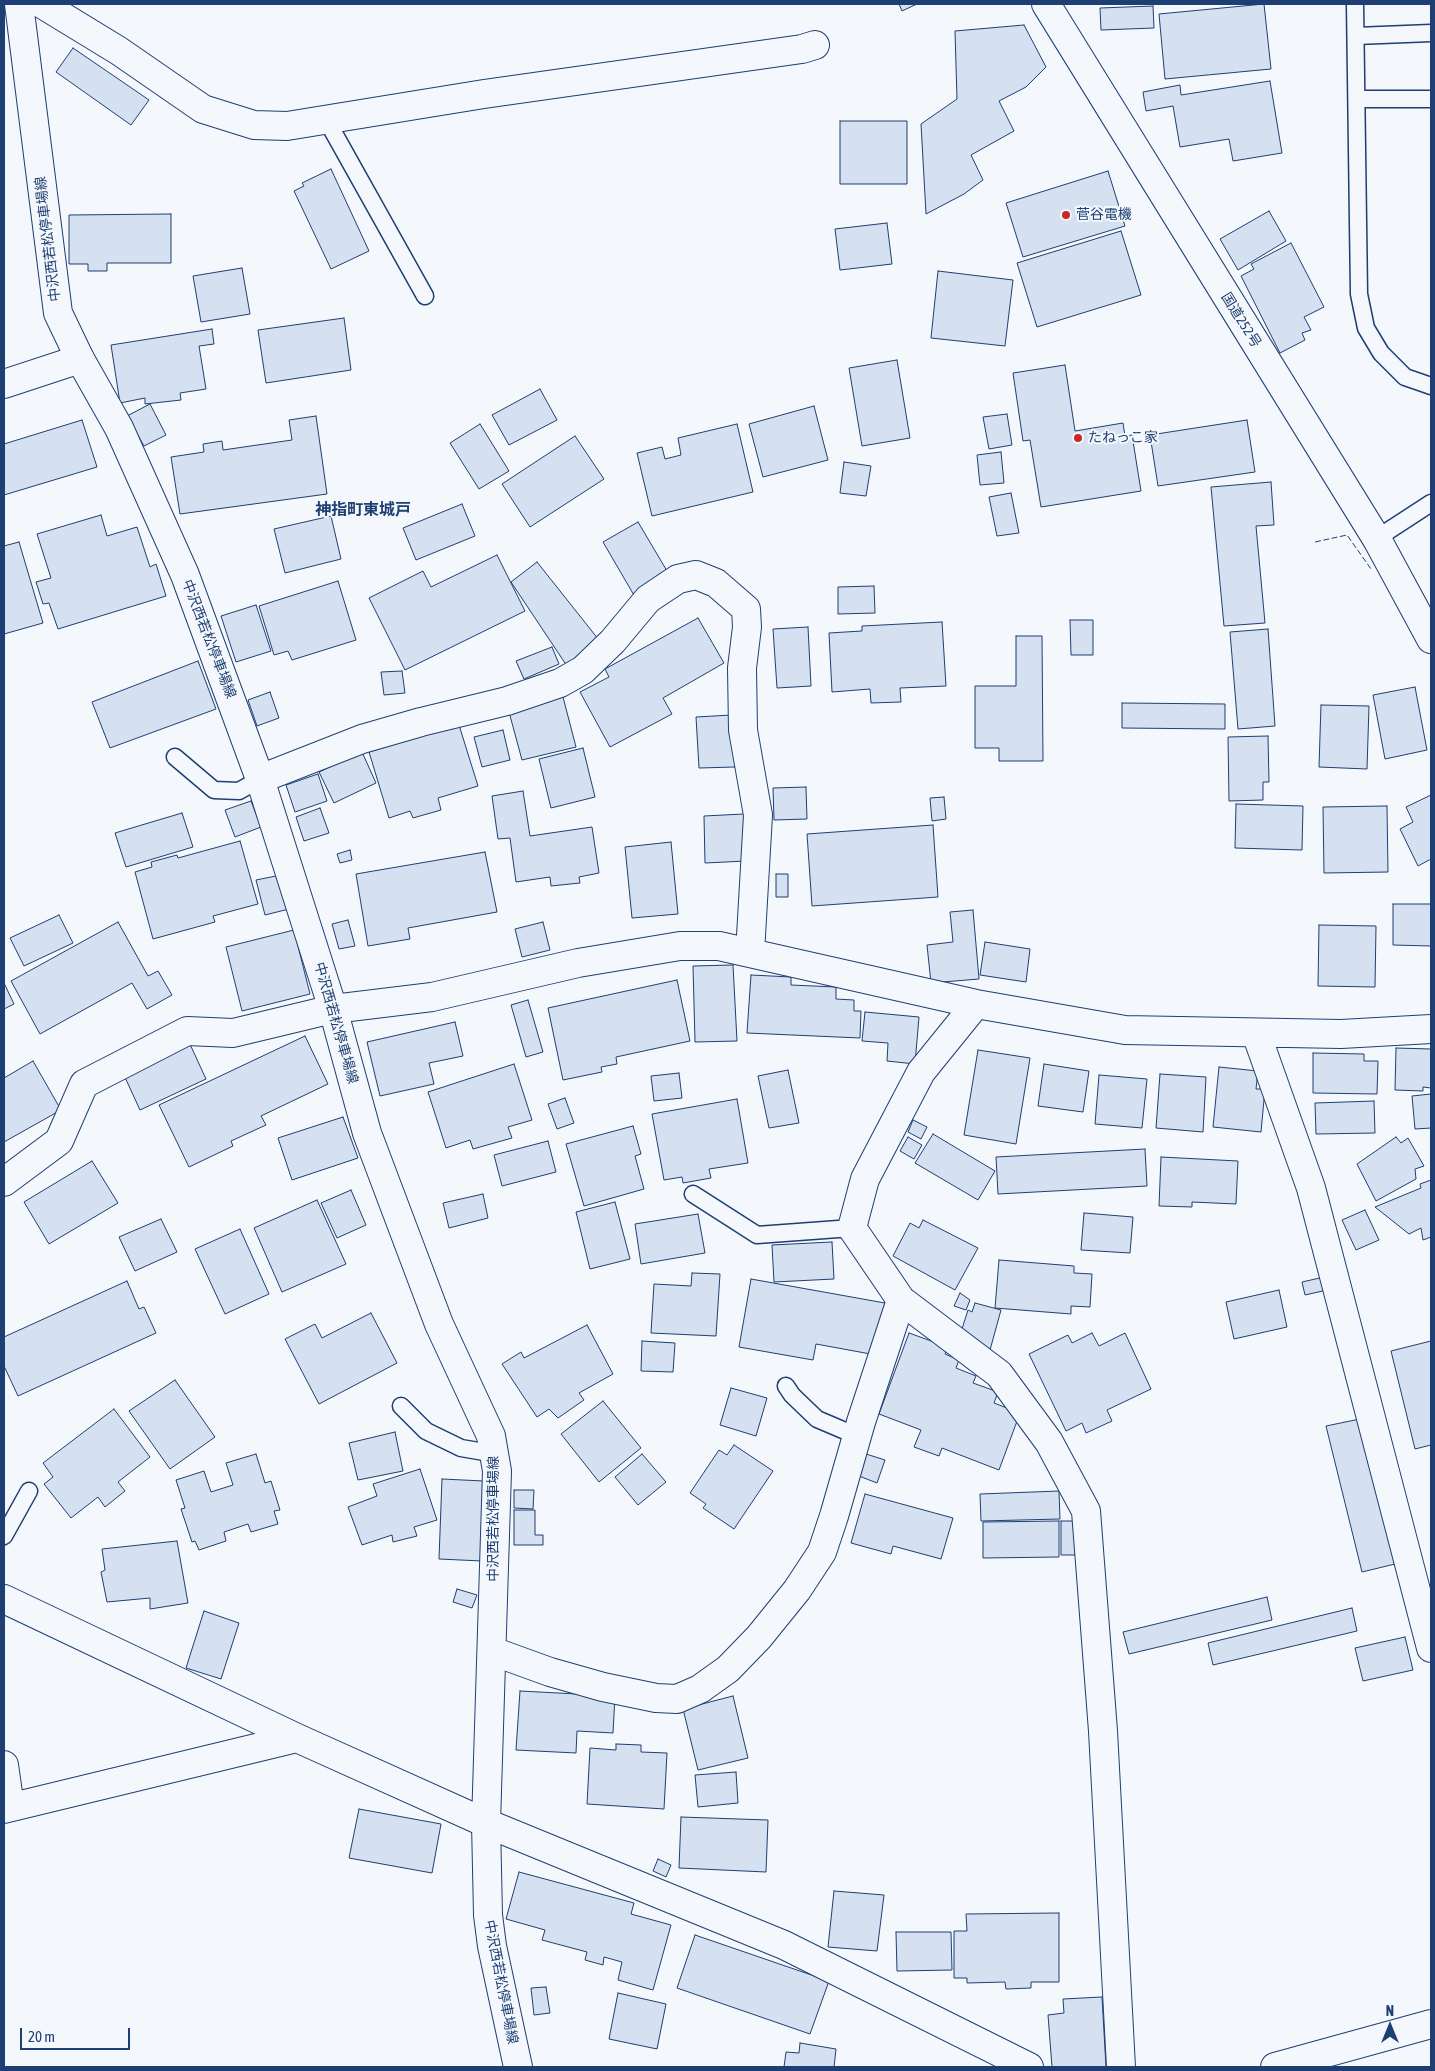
<!DOCTYPE html>
<meta charset="utf-8">
<style>
body{margin:0}
#map{position:relative;width:1435px;height:2071px;overflow:hidden;background:#f4f7fb;font-family:"Asap Condensed",sans-serif}
canvas{display:block}
.frame{position:absolute;inset:0;border:5px solid #1d3f73;pointer-events:none}
.north{position:absolute;left:1365px;top:2001px;width:50px;height:50px;-webkit-text-stroke:4px #f4f7fb;paint-order:stroke;rotate:0deg;font-size:14px;font-weight:700;line-height:20px;text-align:center;color:#1d3f73}
.north::after{content:'';display:block;margin:auto;width:18px;height:22px;background:#1d3f73;clip-path:polygon(50% 0,100% 100%,50% 72%,0 100%)}
.scale{position:absolute;left:20px;top:2028px;width:110px;height:22px;box-sizing:border-box;border:2px solid #1d3f73;border-top:0;padding-left:6px;font-size:15px;line-height:18px;white-space:nowrap;color:#1d3f73;-webkit-text-stroke:4px #f4f7fb;paint-order:stroke}
</style>
<div id="map">
<canvas width="1435" height="2071"></canvas>
<div class="frame"></div>
<div class="north">N</div>
<div class="scale">20 m</div>
</div>
<script>
const ctx = document.querySelector('canvas').getContext('2d');
ctx.lineJoin = 'round';
function fill(path, color) { ctx.fillStyle = color; ctx.fill(path, 'evenodd'); }
const poly = rows => new Path2D(rows.map(r => 'M' + r).join(''));
function stroke(path, color, width, dash) { ctx.strokeStyle = color; ctx.lineWidth = width; ctx.lineCap = dash ? 'butt' : 'round'; ctx.setLineDash(dash || []); ctx.stroke(path); }
function drawText(font, color, halo, rows, align = 'center') {
  ctx.font = font + ' "Asap Condensed","Noto Sans JP",sans-serif'; ctx.lineWidth = 4; ctx.setLineDash([]); ctx.textBaseline = 'middle'; ctx.strokeStyle = halo; ctx.fillStyle = color; for (const [text, x, y, turn = 0] of rows) {
    ctx.save(); ctx.translate(x, y); ctx.rotate((+turn || 0) * Math.PI / 180); ctx.textAlign = isNaN(turn) ? turn : align; if (halo) ctx.strokeText(text, 0, 0); ctx.fillText(text, 0, 0); ctx.restore();
  }
}
const building = poly([
 [899,4,917,4,902,11,899,4],
 [1264,4,1271,69,1165,79,1159,14,1264,4],
 [1153,6,1154,28,1101,30,1100,8,1153,6],
 [1024,25,1046,67,1026,87,999,101,1014,131,971,155,983,180,964,194,926,214,921,124,957,99,955,31,1024,25],
 [73,48,149,100,131,125,56,72,73,48],
 [1270,81,1282,153,1233,161,1229,139,1180,147,1173,106,1146,111,1143,92,1180,85,1181,95,1270,81],
 [840,121,907,121,907,184,840,184,840,121],
 [331,169,369,251,331,269,294,191,304,186,302,183,331,169],
 [1108,171,1125,226,1023,257,1006,203,1108,171],
 [1269,211,1286,241,1238,270,1220,239,1269,211],
 [171,214,171,263,107,263,107,271,88,271,88,264,69,264,69,215,171,214],
 [887,223,892,264,840,270,835,229,887,223],
 [1121,231,1141,295,1037,327,1017,263,1121,231],
 [1291,243,1324,307,1304,317,1311,330,1302,333,1305,340,1280,353,1241,276,1254,269,1251,264,1291,243],
 [242,268,250,314,201,322,193,276,242,268],
 [938,271,1013,280,1005,346,931,338,938,271],
 [344,318,351,370,266,383,258,330,344,318],
 [212,329,214,344,199,346,206,389,180,393,181,400,145,404,145,398,120,403,111,345,212,329],
 [897,360,910,438,862,446,849,368,897,360],
 [1065,365,1075,431,1123,423,1125,436,1132,435,1141,491,1041,507,1030,440,1023,441,1013,373,1065,365],
 [540,389,557,420,509,445,492,415,540,389],
 [150,404,166,435,144,446,127,416,150,404],
 [814,406,828,460,763,477,749,424,814,406],
 [1007,414,1012,445,989,449,983,417,1007,414],
 [316,416,327,494,180,514,171,457,204,452,203,444,222,441,223,450,292,440,289,420,316,416],
 [82,420,97,467,4,495,4,444,82,420],
 [1247,420,1255,472,1158,486,1150,435,1247,420],
 [480,424,509,471,479,489,450,443,480,424],
 [737,424,753,492,652,516,637,453,662,447,665,459,681,455,678,438,737,424],
 [575,436,604,479,530,527,502,484,575,436],
 [1001,452,1004,483,980,485,977,455,1001,452],
 [844,462,871,466,866,496,840,493,844,462],
 [1271,482,1274,525,1256,526,1265,623,1224,626,1211,487,1271,482],
 [1011,493,1019,533,997,536,989,497,1011,493],
 [462,504,475,536,416,560,403,528,462,504],
 [101,515,107,536,137,527,150,567,156,564,166,596,58,629,49,603,43,604,36,582,51,578,37,534,101,515],
 [331,516,341,559,285,573,274,529,331,516],
 [638,522,670,576,635,597,603,542,638,522],
 [19,542,43,623,4,634,4,546,19,542],
 [497,555,525,611,405,670,369,598,423,571,431,587,497,555],
 [537,562,599,640,567,666,511,582,537,562],
 [338,581,356,640,292,660,288,651,274,655,259,606,338,581],
 [874,586,875,613,838,614,838,587,874,586],
 [256,605,271,651,236,662,221,616,256,605],
 [698,618,724,663,663,698,672,714,610,747,580,692,609,677,605,669,698,618],
 [1070,620,1093,620,1093,655,1071,655,1070,620],
 [942,622,946,686,900,688,901,702,871,703,870,689,832,692,829,633,862,631,862,626,942,622],
 [808,627,811,686,777,688,773,629,808,627],
 [1268,629,1275,726,1238,729,1230,632,1268,629],
 [1016,636,1042,636,1043,761,999,761,999,748,975,748,975,686,1016,686,1016,636],
 [552,647,559,664,524,679,516,661,552,647],
 [198,661,216,709,110,748,92,702,198,661],
 [402,671,405,693,384,695,381,672,402,671],
 [1415,687,1427,750,1385,759,1373,695,1415,687],
 [270,692,279,718,257,726,248,700,270,692],
 [563,697,576,747,522,760,509,712,563,697],
 [1122,703,1225,704,1225,729,1122,728,1122,703],
 [1321,705,1369,706,1367,769,1319,767,1321,705],
 [732,715,735,767,699,768,696,717,732,715],
 [459,725,478,786,438,798,441,810,413,818,410,811,389,818,369,752,459,725],
 [503,730,510,760,482,767,474,737,503,730],
 [1268,736,1269,782,1263,782,1263,800,1229,801,1228,737,1268,736],
 [583,748,595,797,551,808,539,759,583,748],
 [362,752,376,783,334,803,319,772,362,752],
 [318,774,327,801,295,812,286,785,318,774],
 [806,787,807,819,774,820,773,788,806,787],
 [523,791,530,836,592,827,599,873,579,877,580,883,551,886,550,877,516,882,510,838,498,839,492,796,523,791],
 [1431,795,1431,859,1418,866,1400,829,1413,822,1406,807,1431,795],
 [944,797,946,819,932,821,930,798,944,797],
 [251,801,261,827,235,837,225,810,251,801],
 [1236,804,1303,806,1302,850,1235,848,1236,804],
 [1387,806,1388,872,1324,873,1323,807,1387,806],
 [320,808,329,833,304,841,296,817,320,808],
 [182,813,193,847,126,867,115,833,182,813],
 [744,814,746,861,705,863,704,816,744,814],
 [933,825,938,897,812,906,807,834,933,825],
 [240,841,258,904,213,916,215,922,153,939,135,872,152,867,151,862,177,855,178,858,240,841],
 [671,842,678,914,632,918,625,847,671,842],
 [350,850,352,860,340,863,337,854,350,850],
 [485,852,497,912,408,928,410,939,368,946,356,874,485,852],
 [776,874,788,874,788,897,776,897,776,874],
 [281,875,289,909,265,915,256,880,281,875],
 [1393,904,1431,904,1431,946,1393,945,1393,904],
 [973,910,979,979,931,983,927,945,953,942,950,912,973,910],
 [59,915,73,943,24,966,10,938,59,915],
 [348,920,355,946,339,949,332,924,348,920],
 [118,922,148,976,158,971,172,995,147,1009,132,983,40,1034,11,981,118,922],
 [543,922,550,950,522,957,515,929,543,922],
 [1319,925,1376,926,1375,987,1318,986,1319,925],
 [294,930,310,994,242,1011,226,947,294,930],
 [985,942,1030,949,1026,982,980,975,985,942],
 [733,965,737,1041,695,1042,693,966,733,965],
 [751,975,791,977,791,985,836,987,836,999,854,1000,854,1011,861,1011,860,1038,747,1033,751,975],
 [677,980,690,1041,616,1057,617,1064,601,1067,602,1072,563,1080,548,1008,677,980],
 [4,983,14,1004,4,1009,4,983],
 [528,1000,543,1052,526,1057,511,1005,528,1000],
 [865,1012,919,1017,915,1064,887,1061,888,1043,862,1041,865,1012],
 [455,1022,463,1056,429,1063,434,1084,380,1096,367,1042,455,1022],
 [305,1036,328,1084,261,1116,266,1125,231,1141,233,1146,189,1167,159,1105,305,1036],
 [189,1042,206,1079,140,1110,123,1073,189,1042],
 [1396,1048,1431,1049,1431,1088,1423,1087,1423,1091,1395,1090,1396,1048],
 [978,1050,1030,1058,1016,1144,964,1135,978,1050],
 [1313,1053,1364,1054,1364,1061,1378,1061,1377,1094,1313,1093,1313,1053],
 [33,1061,61,1110,4,1142,4,1078,33,1061],
 [514,1064,532,1120,508,1127,512,1138,473,1149,470,1140,446,1148,428,1092,514,1064],
 [1044,1064,1089,1071,1083,1112,1038,1106,1044,1064],
 [1219,1067,1258,1071,1256,1089,1265,1089,1261,1132,1213,1127,1219,1067],
 [788,1070,799,1123,769,1128,758,1076,788,1070],
 [679,1073,682,1098,654,1101,651,1076,679,1073],
 [1160,1074,1206,1077,1203,1132,1156,1128,1160,1074],
 [1099,1075,1147,1079,1142,1128,1095,1124,1099,1075],
 [1431,1094,1431,1128,1415,1129,1412,1096,1431,1094],
 [565,1098,574,1123,557,1129,548,1104,565,1098],
 [737,1099,748,1163,709,1169,711,1178,683,1183,682,1177,664,1180,652,1114,737,1099],
 [1374,1101,1375,1133,1316,1134,1315,1103,1374,1101],
 [343,1117,358,1158,292,1180,278,1138,343,1117],
 [913,1120,927,1127,921,1139,908,1132,913,1120],
 [633,1126,641,1154,635,1156,644,1189,584,1206,566,1144,633,1126],
 [933,1134,995,1171,978,1200,915,1163,933,1134],
 [908,1137,922,1145,914,1159,900,1151,908,1137],
 [1396,1137,1401,1143,1408,1138,1424,1166,1415,1169,1416,1179,1376,1201,1357,1164,1396,1137],
 [548,1141,556,1172,502,1186,494,1155,548,1141],
 [1145,1149,1147,1186,998,1194,996,1157,1145,1149],
 [1161,1157,1238,1161,1236,1204,1192,1202,1192,1207,1159,1206,1161,1157],
 [92,1161,118,1203,49,1244,24,1202,92,1161],
 [1431,1180,1431,1237,1423,1240,1421,1228,1409,1234,1375,1207,1421,1188,1420,1184,1431,1180],
 [351,1190,366,1225,337,1238,321,1203,351,1190],
 [483,1194,488,1218,449,1228,443,1203,483,1194],
 [317,1200,346,1264,282,1292,254,1228,317,1200],
 [615,1202,630,1259,590,1269,576,1212,615,1202],
 [1365,1210,1379,1240,1356,1250,1342,1220,1365,1210],
 [1084,1213,1133,1217,1130,1253,1081,1250,1084,1213],
 [698,1214,705,1253,641,1264,635,1224,698,1214],
 [161,1219,177,1252,135,1271,119,1237,161,1219],
 [923,1220,978,1248,955,1290,893,1256,910,1223,919,1228,923,1220],
 [240,1229,269,1294,225,1314,195,1249,240,1229],
 [832,1242,834,1279,774,1282,772,1245,832,1242],
 [999,1260,1074,1266,1074,1273,1092,1274,1090,1307,1071,1306,1071,1314,995,1308,999,1260],
 [692,1273,720,1274,716,1336,651,1333,654,1284,691,1286,692,1273],
 [1324,1277,1327,1290,1305,1295,1302,1282,1324,1277],
 [751,1279,885,1303,876,1355,816,1344,813,1360,739,1347,751,1279],
 [127,1281,139,1309,144,1307,156,1333,18,1396,4,1366,4,1337,127,1281],
 [1279,1290,1287,1327,1234,1339,1226,1302,1279,1290],
 [960,1293,970,1300,966,1310,954,1306,960,1293],
 [975,1303,1001,1310,990,1350,960,1335,968,1310,972,1312,975,1303],
 [371,1313,397,1363,319,1404,285,1339,315,1324,322,1338,371,1313],
 [587,1325,613,1374,579,1393,584,1400,558,1418,549,1409,537,1417,502,1364,521,1352,524,1358,587,1325],
 [909,1333,948,1347,945,1354,959,1360,956,1368,976,1376,973,1383,998,1392,994,1403,1020,1413,999,1470,942,1448,939,1456,914,1447,921,1430,879,1414,909,1333],
 [1092,1333,1099,1346,1125,1333,1151,1389,1107,1410,1112,1421,1086,1433,1082,1423,1066,1431,1029,1354,1068,1335,1072,1343,1092,1333],
 [642,1341,675,1343,673,1372,641,1371,642,1341],
 [1431,1341,1431,1445,1415,1449,1391,1351,1431,1341],
 [175,1380,215,1437,170,1469,129,1411,175,1380],
 [731,1388,767,1398,756,1436,720,1425,731,1388],
 [603,1401,641,1448,599,1482,561,1434,603,1401],
 [114,1409,150,1457,118,1482,125,1491,105,1507,98,1497,71,1518,44,1484,53,1477,43,1463,114,1409],
 [1360,1419,1395,1564,1362,1572,1326,1426,1360,1419],
 [395,1432,403,1471,358,1480,349,1443,395,1432],
 [734,1445,773,1471,734,1529,703,1508,706,1504,690,1493,719,1450,727,1455,734,1445],
 [256,1454,265,1483,271,1481,280,1510,274,1511,278,1524,251,1532,248,1524,224,1532,226,1541,199,1550,195,1541,192,1542,181,1509,185,1508,176,1480,204,1471,211,1492,233,1485,226,1463,256,1454],
 [642,1454,666,1482,638,1505,615,1477,642,1454],
 [866,1454,885,1460,877,1483,859,1476,866,1454],
 [420,1469,437,1520,414,1527,417,1536,393,1542,392,1535,362,1545,348,1507,377,1496,373,1484,420,1469],
 [442,1479,484,1481,482,1561,439,1559,442,1479],
 [514,1490,534,1490,533,1509,514,1508,514,1490],
 [1059,1491,1060,1519,981,1521,980,1494,1059,1491],
 [865,1494,953,1518,941,1559,893,1546,891,1554,851,1543,865,1494],
 [514,1510,535,1510,535,1535,543,1535,543,1545,514,1545,514,1510],
 [1059,1521,1059,1557,983,1558,983,1522,1059,1521],
 [1061,1521,1080,1521,1080,1555,1061,1555,1061,1521],
 [177,1541,188,1603,150,1609,150,1598,107,1602,101,1572,105,1570,102,1549,177,1541],
 [457,1589,477,1595,472,1608,453,1602,457,1589],
 [1267,1597,1272,1620,1129,1654,1123,1632,1267,1597],
 [1352,1608,1357,1631,1213,1665,1208,1643,1352,1608],
 [204,1611,239,1623,221,1679,186,1668,204,1611],
 [1405,1637,1413,1670,1363,1681,1355,1648,1405,1637],
 [520,1691,615,1696,613,1733,577,1731,576,1753,516,1750,520,1691],
 [733,1696,748,1758,698,1770,683,1709,733,1696],
 [616,1744,641,1745,641,1752,667,1753,664,1809,587,1804,590,1748,616,1750,616,1744],
 [736,1772,738,1803,698,1807,695,1775,736,1772],
 [359,1809,441,1824,432,1873,349,1858,359,1809],
 [681,1817,768,1820,766,1872,679,1868,681,1817],
 [658,1859,671,1865,666,1877,653,1871,658,1859],
 [519,1872,634,1903,631,1914,671,1925,653,1990,618,1980,622,1962,604,1957,603,1965,585,1960,587,1952,542,1940,545,1930,506,1919,519,1872],
 [834,1891,884,1895,877,1951,828,1947,834,1891],
 [1059,1913,1059,1982,1031,1982,1031,1988,1006,1989,1005,1982,967,1983,967,1978,954,1978,954,1931,967,1931,966,1914,1059,1913],
 [896,1932,951,1932,952,1970,897,1971,896,1932],
 [695,1935,829,1981,810,2034,677,1988,695,1935],
 [546,1987,550,2013,534,2015,531,1988,546,1987],
 [618,1993,666,2004,657,2049,609,2039,618,1993],
 [1102,1997,1106,2067,1052,2067,1048,2015,1064,2013,1063,1999,1102,1997],
 [800,2043,836,2049,834,2067,784,2067,786,2052,799,2053,800,2043]
]);
fill(building, '#d5e0f0');
stroke(building, '#1d3f73', 1);
const service = poly([
 [1355,4,1359,294,1366,328,1381,353,1405,377,1431,386],
 [1356,36,1431,33],
 [1357,99,1431,99],
 [326,119,425,296],
 [1378,541,1388,531,1431,503],
 [175,757,214,790,239,791,260,779],
 [693,1194,757,1235,852,1228],
 [786,1386,792,1395,817,1419,857,1436],
 [401,1406,426,1431,461,1448,496,1454],
 [4,1536,29,1491]
]);
const minor = poly([
 [42,4,119,51,203,109,254,125,287,126,484,94,802,49,815,45],
 [4,384,80,359],
 [260,779,362,739,421,722,507,701,560,683,583,670,613,641,648,599,678,579,696,575,716,583,746,609,747,627,742,668,743,730,758,815,750,953],
 [976,1004,921,1072,865,1179,852,1228,901,1300,999,1374,1049,1442,1086,1511,1103,1731,1121,2067],
 [1256,1033,1311,1188,1431,1648],
 [4,1182,59,1141,84,1084,187,1031,233,1033,333,1009,432,997,578,963,680,946,719,946,976,1004,1125,1030,1341,1034,1431,1029],
 [4,1599,297,1738,486,1823,784,1945,1029,2067],
 [492,1651,550,1672,603,1687,656,1698,677,1699,700,1689,728,1669,759,1637,797,1590,822,1552,834,1516,861,1422,901,1300],
 [4,1765,10,1807],
 [4,1809,297,1738],
 [1275,2067,1431,2024]
]);
const secondary = poly([
 [19,4,58,313,80,359,119,428,185,575,260,779,333,1009,367,1133,439,1324,491,1436,497,1471,486,1823,488,1915,492,1946,518,2067]
]);
const trunk = poly([
 [1046,4,1378,541,1431,639]
]);
stroke(service, '#1d3f73', 19);
stroke(minor, '#1d3f73', 30);
stroke(secondary, '#1d3f73', 30);
stroke(trunk, '#1d3f73', 30);
stroke(service, '#f4f7fb', 16);
stroke(minor, '#f4f7fb', 28);
stroke(secondary, '#f4f7fb', 28);
stroke(trunk, '#f4f7fb', 28);
stroke(poly([
 [1315,542,1347,535,1371,569]
]), '#1d3f73', 1, [6, 2.5]);
for (const [x, y, r, color] of [
 [1066,215,5,"#c62828"],
 [1078,438,5,"#c62828"]
]) { const dot = new Path2D(); dot.arc(x, y, r, 0, 2 * Math.PI); ctx.fillStyle = color; ctx.fill(dot); stroke(dot, '#f4f7fb', 2); }
drawText('14px', '#1d3f73', '#f4f7fb', [
 ["菅谷電機",1076,215],
 ["たねっこ家",1088,438]
], 'left');
drawText('14px', '#1d3f73', '#f4f7fb', [
 ["中沢西若松停車場線",48,239,-97],
 ["国道252号",1241,320,58],
 ["中沢西若松停車場線",209,639,69],
 ["中沢西若松停車場線",336,1023,74],
 ["中沢西若松停車場線",494,1519,-90],
 ["中沢西若松停車場線",501,1982,79]
]);
drawText('bold 16px', '#1d3f73', '#f4f7fb', [
 ["神指町東城戸",363,510]
]);
</script>
